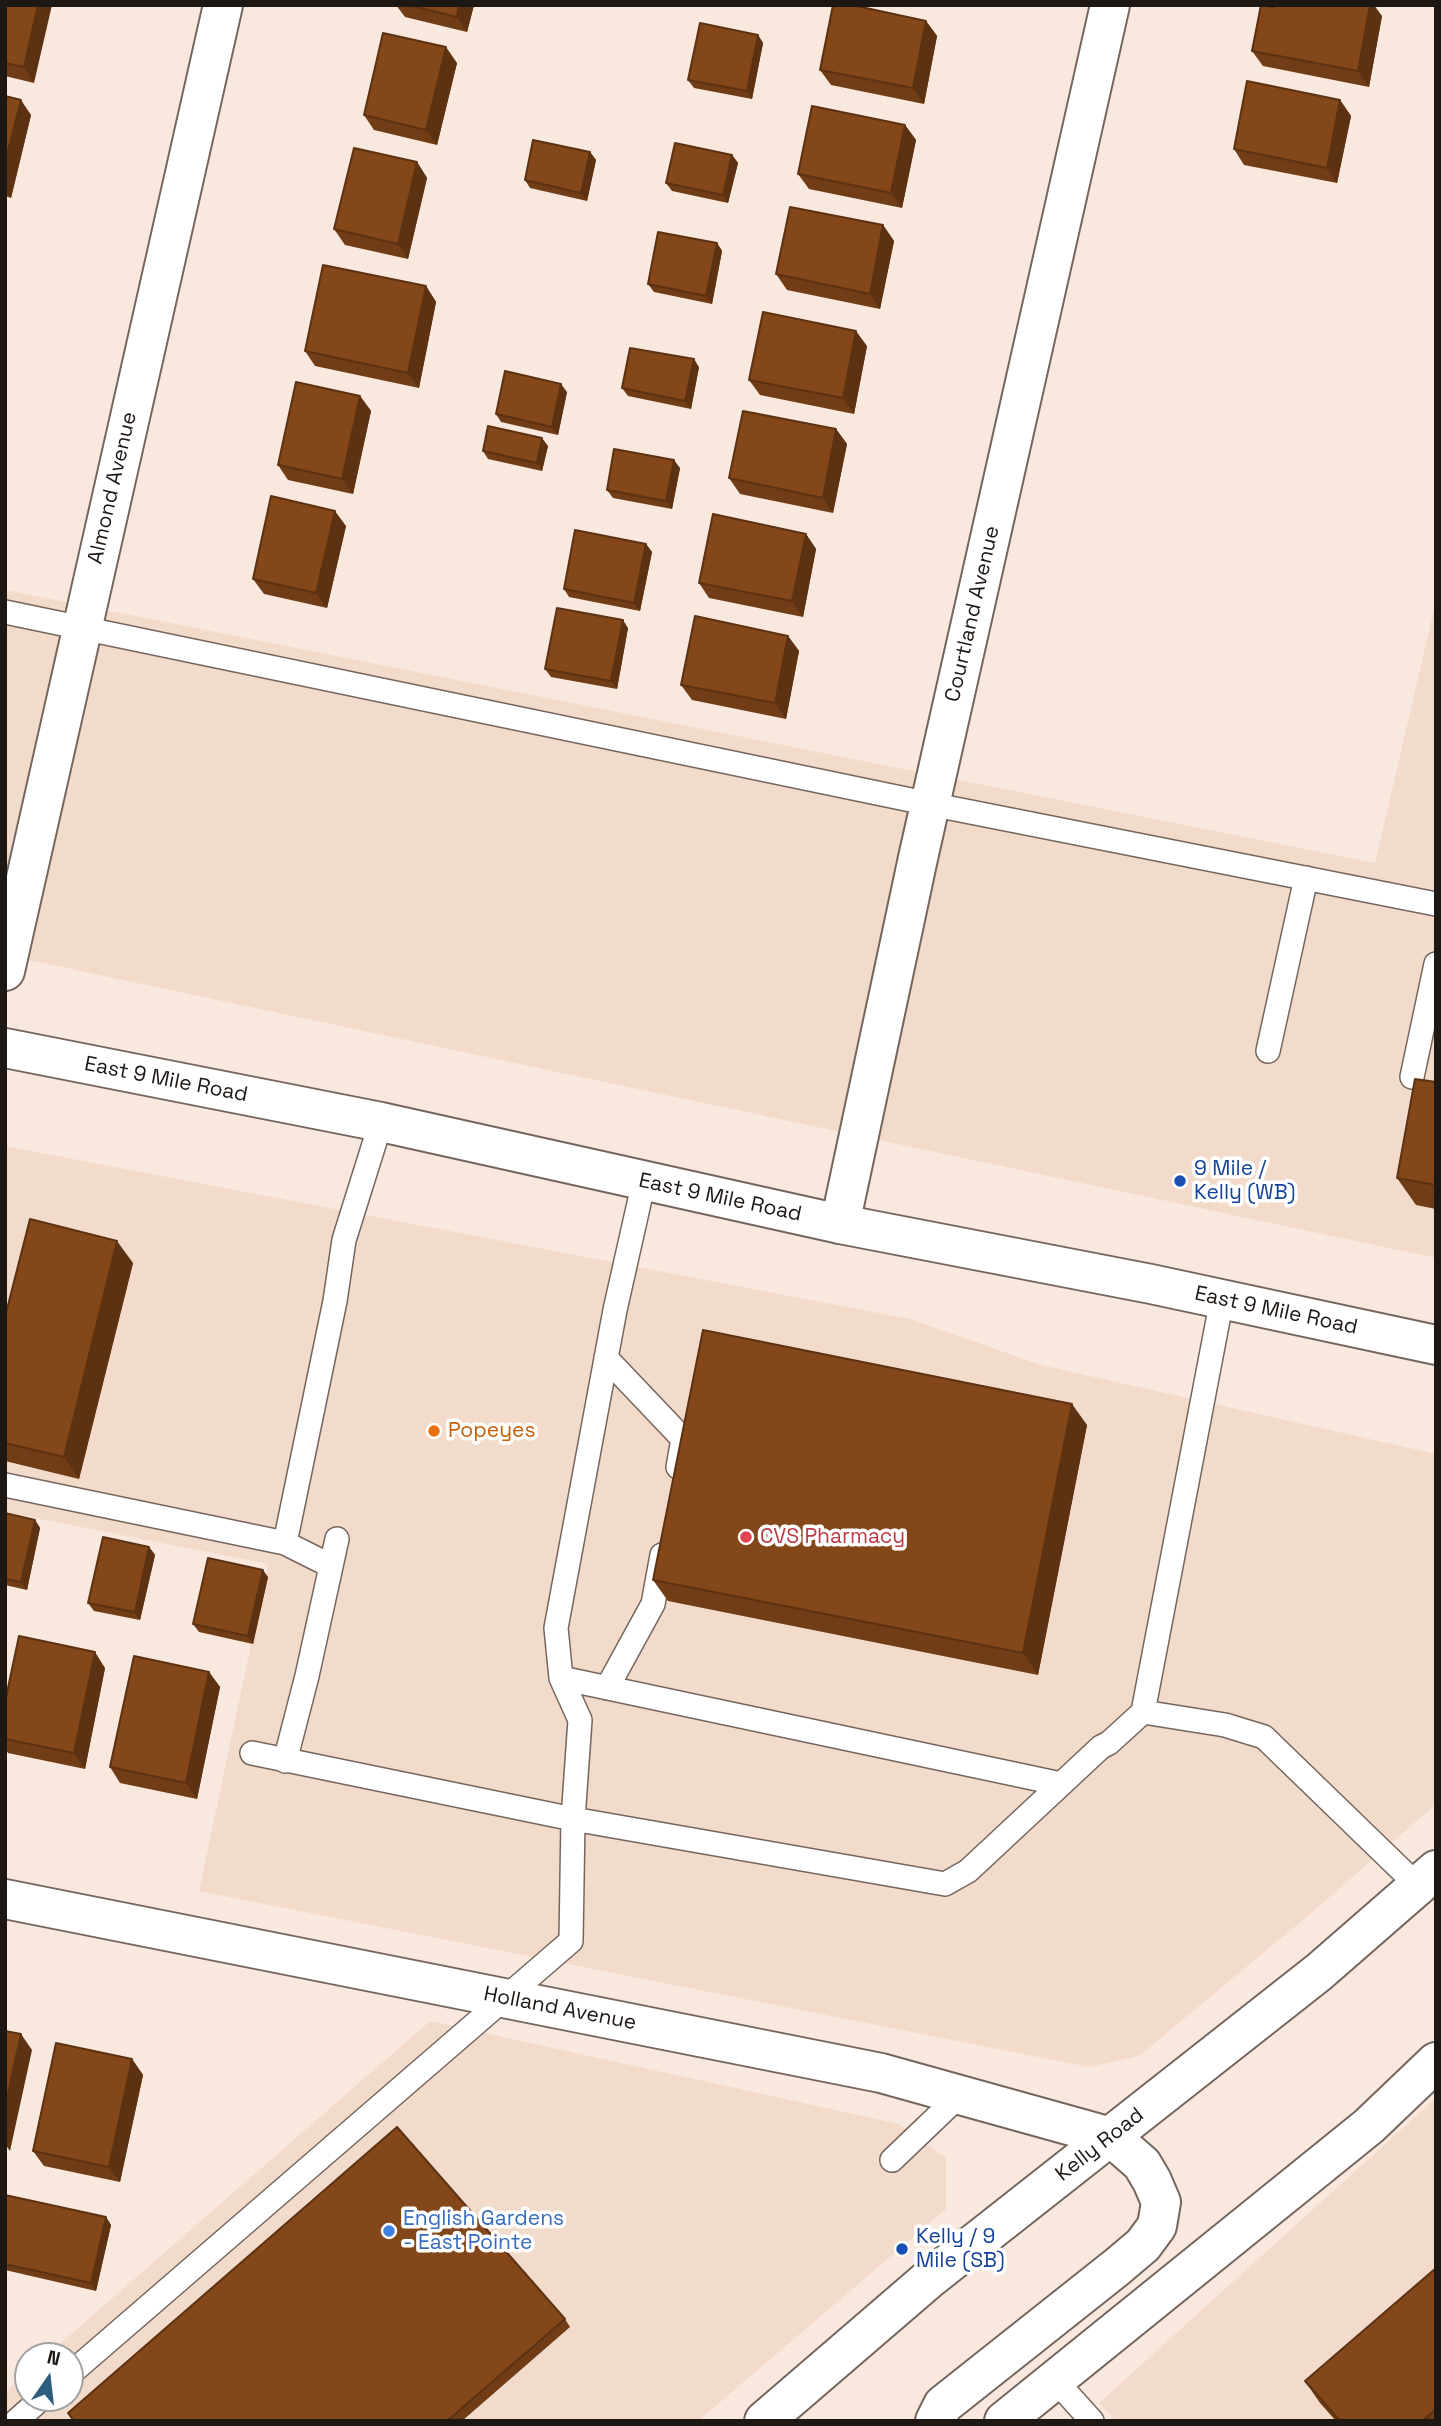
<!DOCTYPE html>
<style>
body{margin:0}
#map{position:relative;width:1441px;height:2426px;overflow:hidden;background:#f9e8dd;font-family:"Space Grotesk",sans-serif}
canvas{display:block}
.frame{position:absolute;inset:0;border:7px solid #1e1815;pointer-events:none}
.north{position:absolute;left:14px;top:2342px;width:70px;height:70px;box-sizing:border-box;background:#fff;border:2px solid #a5a3a1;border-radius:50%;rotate:14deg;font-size:19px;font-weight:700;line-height:28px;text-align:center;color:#1e1815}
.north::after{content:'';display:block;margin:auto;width:24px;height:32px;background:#2e5e7d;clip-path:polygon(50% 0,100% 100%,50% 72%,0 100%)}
</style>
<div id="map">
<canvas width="1441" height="2426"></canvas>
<div class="frame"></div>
<div class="north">N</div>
</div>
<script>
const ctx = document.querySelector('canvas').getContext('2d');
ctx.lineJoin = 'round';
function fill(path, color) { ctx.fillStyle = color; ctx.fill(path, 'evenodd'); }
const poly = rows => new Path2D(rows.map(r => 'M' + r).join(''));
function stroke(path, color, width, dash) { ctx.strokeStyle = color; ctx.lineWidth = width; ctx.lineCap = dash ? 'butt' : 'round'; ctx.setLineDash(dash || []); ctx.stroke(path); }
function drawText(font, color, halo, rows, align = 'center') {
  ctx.font = font + ' "Space Grotesk",sans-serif'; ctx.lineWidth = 7; ctx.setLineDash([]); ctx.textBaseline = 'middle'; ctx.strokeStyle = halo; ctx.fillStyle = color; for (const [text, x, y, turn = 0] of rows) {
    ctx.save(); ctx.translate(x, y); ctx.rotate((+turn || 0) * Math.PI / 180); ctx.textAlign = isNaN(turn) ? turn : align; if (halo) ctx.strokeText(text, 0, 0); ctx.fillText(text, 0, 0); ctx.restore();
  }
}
fill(poly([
 [5,590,1375,863,1436,601,1436,1258,5,955],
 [5,1146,910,1319,1041,1365,1436,1454,1436,1804,1309,1915,1139,2056,1089,2067,199,1891,268,1564,5,1512],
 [430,2021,899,2124,946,2158,946,2209,698,2421,5,2421,5,2392,28,2372,28,2398,70,2398,70,2356,46,2356],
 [1436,2098,1436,2421,1116,2421,1099,2403]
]), '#f3dbcc');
const service = poly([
 [5,612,930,804,1436,904],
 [1268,1051,1306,878],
 [1412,1077,1436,964],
 [606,1358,683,1439,678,1467],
 [5,1485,285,1543],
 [331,1566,285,1543,335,1301,344,1240,381,1122],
 [561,1678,1061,1784],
 [607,1688,653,1604,662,1555],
 [1143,1712,1225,1725,1264,1737,1419,1887],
 [252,1753,573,1819,945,1884,968,1871,1101,1747,1109,1743,1143,1712,1222,1299],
 [285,1761,307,1676,337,1539],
 [892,2160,961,2094],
 [70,2374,571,1941,573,1819,580,1720,561,1678,556,1628,615,1310,644,1181],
 [1055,2380,1092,2421],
 [16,2421,42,2398]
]);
const minor = poly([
 [5,971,223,5],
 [840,1224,918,858,1110,5],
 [5,1899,881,2073,1111,2137]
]);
const tertiary = poly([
 [764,2421,929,2279,1319,1972,1436,1870],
 [935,2421,943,2405,1117,2267,1143,2245,1157,2226,1161,2202,1152,2181,1142,2164,1111,2137],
 [1004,2421,1369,2126,1436,2062]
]);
const secondary = poly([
 [5,1048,381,1122,840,1224,1151,1284,1436,1345]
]);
stroke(service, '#75665d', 26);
stroke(minor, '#75665d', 42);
stroke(tertiary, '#75665d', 42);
stroke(secondary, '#75665d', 42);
stroke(service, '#fff', 23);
stroke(minor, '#fff', 38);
stroke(tertiary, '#fff', 38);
stroke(secondary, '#fff', 38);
fill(poly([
 [5,5,34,83,5,76],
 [396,5,474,5,467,32,405,17],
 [1273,7,1382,16,1369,87,1263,66,1252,51],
 [926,21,937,36,924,104,831,85,820,70],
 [758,35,763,43,752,99,694,88,688,80],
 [457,63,437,145,374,130,364,115],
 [5,96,31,115,11,198,5,196],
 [1340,100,1351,116,1337,183,1244,165,1234,149],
 [905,125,916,140,902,208,809,189,798,174],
 [590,152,596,160,587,201,530,188,525,180],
 [732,155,738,163,728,203,672,191,666,183],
 [417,162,427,178,408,259,345,245,334,229],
 [883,225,894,241,880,309,787,290,776,274],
 [717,243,722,251,712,304,654,292,648,284],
 [426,286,436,302,419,388,315,366,305,351],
 [867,346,854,414,760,395,749,380],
 [699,367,691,409,628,396,622,388],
 [567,392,558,435,501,422,496,414],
 [360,396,371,411,353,494,288,480,278,465],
 [836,429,847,444,833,513,740,494,729,478],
 [548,446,542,471,488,459,483,451],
 [680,468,672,509,613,498,607,490],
 [346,526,327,608,264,594,253,579],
 [806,534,816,549,803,617,709,598,699,583],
 [646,544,652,552,640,611,569,597,564,589],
 [628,628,617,689,551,677,545,669],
 [788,636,799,651,786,719,692,700,681,685],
 [1436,1082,1436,1209,1416,1205,1397,1178],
 [133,1263,79,1479,5,1461,5,1317],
 [1087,1425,1038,1675,668,1601,653,1580],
 [5,1513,35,1520,40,1528,27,1590,5,1585],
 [149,1547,155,1555,140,1620,94,1611,88,1603],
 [268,1577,253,1644,199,1632,193,1624],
 [105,1668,85,1769,8,1753,5,1748,5,1702],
 [209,1672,220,1687,197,1799,120,1783,110,1767],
 [132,2059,143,2075,120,2182,44,2166,33,2151],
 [5,2195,106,2217,111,2225,96,2291,5,2270],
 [1436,2268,1436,2421,1336,2421,1320,2403,1305,2381],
 [565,2319,570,2327,462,2421,73,2421,68,2413]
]), '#713d16');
fill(poly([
 [38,5,52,5,34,83,24,67],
 [459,5,474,5,467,32,457,17],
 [1370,5,1374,5,1382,16,1369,87,1358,71],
 [926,21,937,36,924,104,913,88],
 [758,35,763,43,752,99,747,91],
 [446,47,457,63,437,145,426,130],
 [21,100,31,115,11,198,5,189,5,163],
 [1340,100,1351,116,1337,183,1327,168],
 [905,125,916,140,902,208,891,193],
 [590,152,596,160,587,201,581,193],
 [732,155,738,163,728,203,723,195],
 [417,162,427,178,408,259,398,244],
 [883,225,894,241,880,309,870,294],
 [717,243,722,251,712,304,706,296],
 [426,286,436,302,419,388,408,373],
 [856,331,867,346,854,414,843,398],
 [694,359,699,367,691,409,685,401],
 [561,384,567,392,558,435,552,427],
 [360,396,371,411,353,494,342,479],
 [836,429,847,444,833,513,823,498],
 [542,438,548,446,542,471,537,463],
 [674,460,680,468,672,509,666,501],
 [335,511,346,526,327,608,316,593],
 [806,534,816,549,803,617,792,601],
 [646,544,652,552,640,611,634,603],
 [623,620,628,628,617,689,611,681],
 [788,636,799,651,786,719,775,703],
 [117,1241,133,1263,79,1479,64,1457],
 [1072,1404,1087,1425,1038,1675,1023,1653],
 [35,1520,40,1528,27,1590,21,1582],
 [149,1547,155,1555,140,1620,135,1612],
 [263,1570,268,1577,253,1644,248,1636],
 [95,1652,105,1668,85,1769,74,1753],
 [209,1672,220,1687,197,1799,186,1783],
 [21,2034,32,2050,10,2151,5,2144,5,2107],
 [132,2059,143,2075,120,2182,109,2167],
 [106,2217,111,2225,96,2291,91,2283]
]), '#5c3212');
const building = poly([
 [5,5,38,5,24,67,5,63,5,5],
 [408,5,459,5,457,17,408,5],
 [833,5,852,5,926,21,913,88,820,70,833,5],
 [1261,5,1273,7,1273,5,1370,5,1358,71,1252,51,1261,5],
 [700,23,758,35,747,91,688,80,700,23],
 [383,33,446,47,426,130,364,115,383,33],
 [1247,81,1340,100,1327,168,1234,149,1247,81],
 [5,96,21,100,5,163,5,96],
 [812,106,905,125,891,193,798,174,812,106],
 [533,140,590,152,581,193,525,180,533,140],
 [675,143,732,155,723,195,666,183,675,143],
 [354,148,417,162,398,244,334,229,354,148],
 [790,207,883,225,870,294,776,274,790,207],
 [658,232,717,243,706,296,648,284,658,232],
 [323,265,426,286,408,373,305,351,323,265],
 [763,312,856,331,843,398,749,380,763,312],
 [630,348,694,359,685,401,622,388,630,348],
 [505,371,561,384,552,427,496,414,505,371],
 [296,382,360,396,342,479,278,465,296,382],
 [743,411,836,429,823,498,729,478,743,411],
 [488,426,542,438,537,463,483,451,488,426],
 [614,449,674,460,666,501,607,490,614,449],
 [271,496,335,511,316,593,253,579,271,496],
 [713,514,806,534,792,601,699,583,713,514],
 [575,530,646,544,634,603,564,589,575,530],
 [557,608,623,620,611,681,545,669,557,608],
 [695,616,788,636,775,703,681,685,695,616],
 [1415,1079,1436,1082,1436,1185,1397,1178,1415,1079],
 [30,1219,117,1241,64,1457,5,1443,5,1317,30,1219],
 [703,1330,1072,1404,1023,1653,653,1580,703,1330],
 [5,1513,35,1520,21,1582,5,1579,5,1513],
 [103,1537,149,1547,135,1612,88,1603,103,1537],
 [208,1558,263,1570,248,1636,193,1624,208,1558],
 [19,1636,95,1652,74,1753,5,1739,5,1702,19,1636],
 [134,1656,209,1672,186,1783,110,1767,134,1656],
 [5,2031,21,2034,5,2107,5,2031],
 [56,2043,132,2059,109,2167,33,2151,56,2043],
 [397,2127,565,2319,447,2421,74,2421,68,2413,397,2127],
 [5,2195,106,2217,91,2283,5,2264,5,2195],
 [1436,2268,1436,2409,1422,2421,1340,2421,1305,2381,1436,2268]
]);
fill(building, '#834719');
stroke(building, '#5c3212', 2);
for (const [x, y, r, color] of [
 [1180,1181,7,"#1a4fb4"],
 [434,1431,7,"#e8710a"],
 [746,1537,7,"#e0444e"],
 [389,2231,7,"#3f7fe0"],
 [902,2249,7,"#1a4fb4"]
]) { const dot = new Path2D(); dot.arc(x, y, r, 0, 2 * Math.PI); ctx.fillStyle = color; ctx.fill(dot); stroke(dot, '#fff', 2.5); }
drawText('21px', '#1e1815', '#fff', [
 ["Almond Avenue",113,488,-77],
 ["Courtland Avenue",973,614,-77],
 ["East 9 Mile Road",166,1080,11],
 ["East 9 Mile Road",720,1198,12],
 ["East 9 Mile Road",1276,1311,12],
 ["Holland Avenue",560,2009,11],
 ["Kelly Road",1100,2145,-38]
]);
drawText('21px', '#164399', '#fff', [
 ["9 Mile /",1194,1169],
 ["Kelly (WB)",1194,1193],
 ["Kelly / 9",916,2237],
 ["Mile (SB)",916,2261]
], 'left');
drawText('21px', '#c56008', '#fff', [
 ["Popeyes",448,1431]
], 'left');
drawText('21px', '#be3a42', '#fff', [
 ["CVS Pharmacy",760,1537]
], 'left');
drawText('21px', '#366cbe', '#fff', [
 ["English Gardens",403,2219],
 ["- East Pointe",403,2243]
], 'left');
</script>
